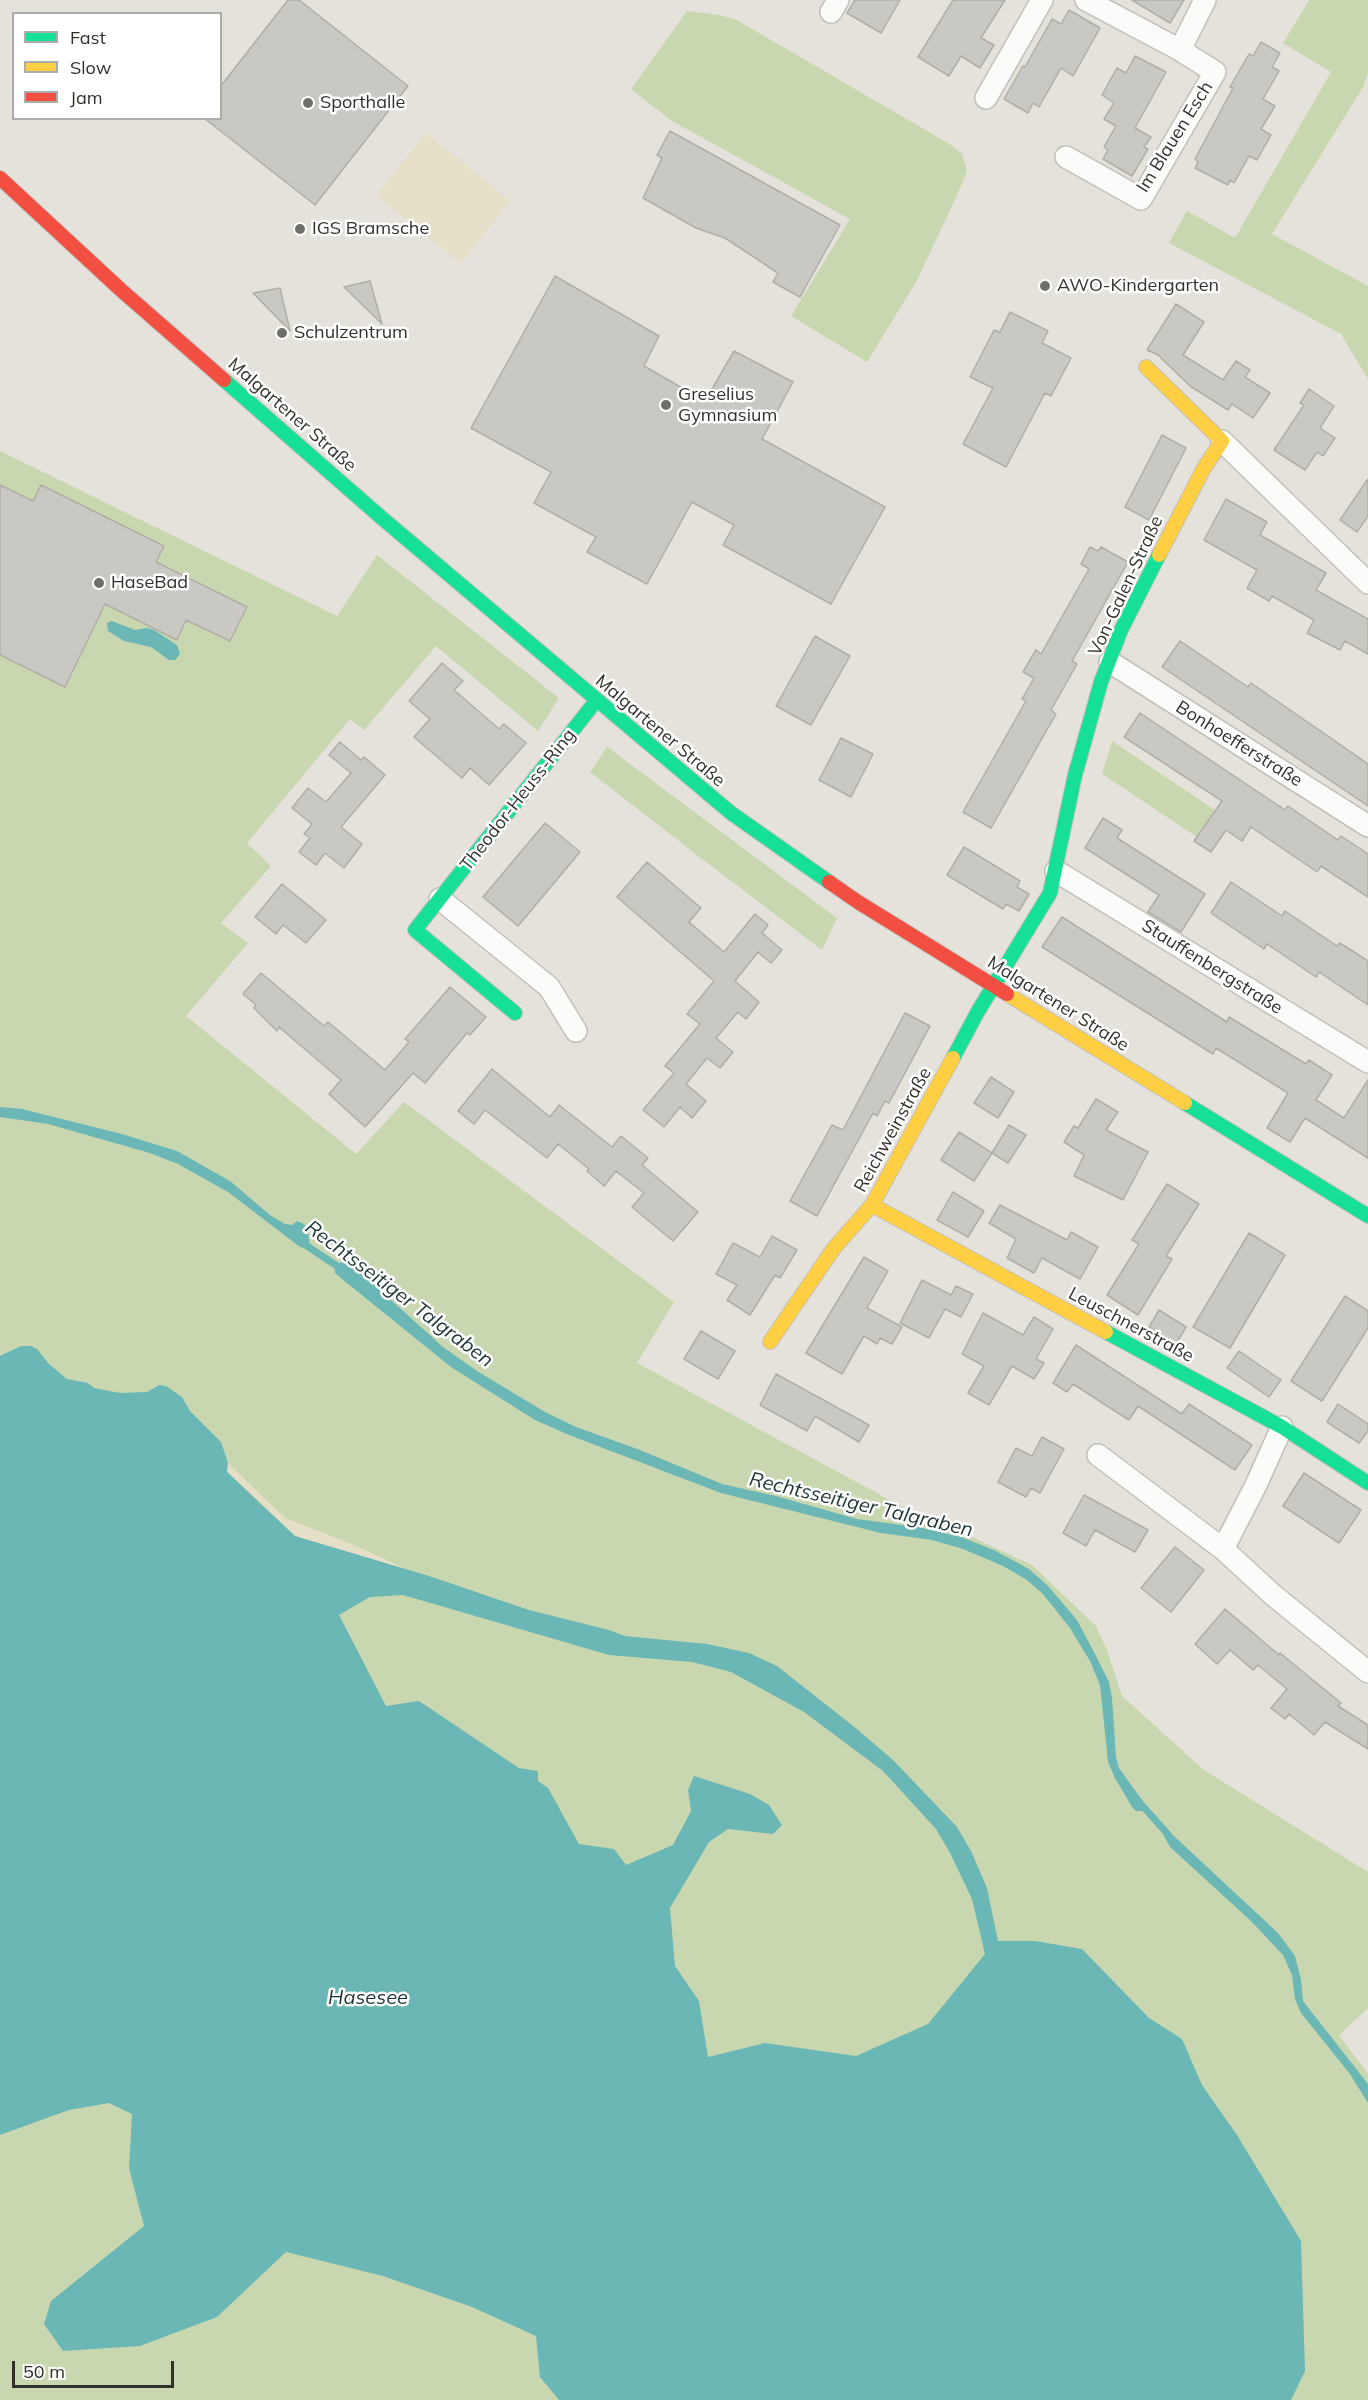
<!DOCTYPE html>
<meta charset="utf-8">
<style>
body{margin:0}
#map{position:relative;width:1368px;height:2400px;overflow:hidden;background:#e4e2da;font-family:Mulish,sans-serif}
canvas{display:block}
.legend{position:absolute;left:12px;top:12px;width:210px;height:108px;box-sizing:border-box;background:#fff;border:2px solid #adacaa;margin:0;padding:8px 10px;list-style:none;font-size:18px;color:#32302a}
.legend li{display:flex;align-items:center;gap:12px;height:30px}
.legend b{width:30px;border:2px solid #adacaa}
.scale{position:absolute;left:12px;top:2361px;width:162px;height:27px;box-sizing:border-box;border:3px solid #32302a;border-top:0;padding-left:8px;font-size:18px;line-height:21px;white-space:nowrap;color:#32302a;-webkit-text-stroke:4px #fff;paint-order:stroke}
</style>
<div id="map">
<canvas width="1368" height="2400"></canvas>
<ul class="legend">
<li><b style="height:8px;background:#16e098"></b>Fast</li>
<li><b style="height:8px;background:#ffcf43"></b>Slow</li>
<li><b style="height:8px;background:#f24e42"></b>Jam</li>
</ul>
<div class="scale">50 m</div>
</div>
<script>
const ctx = document.querySelector('canvas').getContext('2d');
ctx.lineJoin = 'round';
function fill(path, color) { ctx.fillStyle = color; ctx.fill(path, 'evenodd'); }
const poly = rows => new Path2D(rows.map(r => 'M' + r).join(''));
function stroke(path, color, width, dash) { ctx.strokeStyle = color; ctx.lineWidth = width; ctx.lineCap = dash ? 'butt' : 'round'; ctx.setLineDash(dash || []); ctx.stroke(path); }
function drawText(font, color, halo, rows, align = 'center') {
  ctx.font = font + ' Mulish,sans-serif'; ctx.lineWidth = 5; ctx.setLineDash([]); ctx.textBaseline = 'middle'; ctx.strokeStyle = halo; ctx.fillStyle = color; for (const [text, x, y, turn = 0] of rows) {
    ctx.save(); ctx.translate(x, y); ctx.rotate((+turn || 0) * Math.PI / 180); ctx.textAlign = isNaN(turn) ? turn : align; if (halo) ctx.strokeText(text, 0, 0); ctx.fillText(text, 0, 0); ctx.restore();
  }
}
fill(poly([
 [1309,0,1368,0,1368,73,1363,87,1272,234,1368,286,1368,379,1341,334,1169,243,1187,211,1235,238,1331,72,1283,43],
 [687,11,719,15,735,19,951,145,962,154,967,171,955,200,916,282,867,362,791,316,850,219,672,121,631,89],
 [0,451,337,616,377,555,559,698,538,731,436,646,364,730,350,719,247,843,271,866,221,923,248,943,186,1016,356,1154,404,1102,674,1302,637,1363,921,1517,959,1531,1032,1565,1096,1626,1107,1650,1122,1696,1204,1770,1368,1872,1368,2008,1339,2035,1368,2074,1368,2400,0,2400],
 [1112,741,1215,810,1197,837,1102,774],
 [607,747,837,918,822,950,697,855,590,772]
]), '#c9d7b0');
fill(poly([
 [426,133,510,201,461,263,376,196],
 [228,1463,285,1518,352,1544,412,1572,295,1536,227,1471]
]), '#e5dfc7');
fill(poly([
 [112,621,135,630,147,628,154,630,177,645,180,654,175,660,169,660,151,647,124,641,108,631,107,623],
 [0,1107,22,1109,122,1134,177,1151,230,1181,270,1215,285,1224,292,1225,297,1221,304,1224,308,1231,310,1248,300,1247,228,1192,178,1164,150,1153,48,1124,0,1117],
 [348,1261,353,1262,369,1280,443,1347,477,1371,545,1412,576,1427,640,1450,722,1484,776,1496,857,1519,918,1527,961,1537,994,1550,1029,1569,1048,1586,1077,1620,1094,1652,1109,1682,1112,1698,1116,1757,1119,1768,1147,1807,1144,1811,1136,1811,1132,1807,1115,1778,1108,1762,1100,1685,1090,1661,1070,1628,1043,1594,1027,1580,1003,1566,963,1549,932,1540,881,1533,721,1493,569,1435,535,1420,451,1367,342,1279,335,1273,334,1264],
 [21,1346,31,1346,37,1349,49,1364,67,1379,88,1383,94,1388,120,1393,147,1392,159,1385,166,1386,182,1397,190,1411,221,1442,228,1463,227,1472,295,1536,429,1576,529,1610,609,1630,625,1636,707,1644,749,1653,777,1666,857,1729,893,1760,957,1827,971,1851,987,1888,998,1941,1035,1941,1082,1949,1149,2018,1182,2039,1202,2085,1237,2135,1301,2241,1305,2371,1291,2400,559,2400,540,2377,536,2336,472,2307,383,2276,286,2252,217,2317,140,2346,63,2351,44,2324,51,2301,144,2226,129,2168,132,2114,109,2103,69,2110,0,2135,0,1356],
 [403,1595,609,1655,692,1662,731,1672,804,1712,883,1771,936,1829,950,1853,972,1899,985,1954,928,2024,856,2056,765,2043,708,2057,699,2001,675,1966,670,1908,709,1842,728,1829,773,1834,782,1825,769,1805,750,1794,694,1776,688,1790,691,1811,673,1845,626,1865,614,1849,579,1844,548,1788,538,1781,538,1771,519,1768,419,1701,386,1706,339,1615,370,1597],
 [1166,1833,1175,1837,1278,1933,1295,1956,1301,1980,1303,2001,1368,2084,1368,2103,1350,2074,1301,2013,1295,1999,1292,1975,1283,1955,1251,1921,1170,1847,1164,1836]
]), '#6ab7b6');
stroke(poly([
 [304,1244,340,1268],
 [1140,1803,1173,1840]
]), '#6ab7b6', 7);
const building = poly([
 [288,0,299,0,408,86,315,205,204,118,220,118,220,87,288,0],
 [855,0,900,0,881,33,847,13,855,0],
 [953,0,1005,0,981,38,994,45,980,68,961,56,949,76,918,57,953,0],
 [1132,0,1184,0,1170,23,1132,0],
 [1069,10,1100,28,1073,76,1061,68,1039,107,1033,103,1028,113,1004,99,1023,66,1025,67,1052,19,1061,24,1069,10],
 [1261,42,1280,53,1272,67,1279,71,1263,99,1275,106,1261,129,1271,135,1257,160,1249,156,1234,183,1230,180,1228,185,1195,168,1198,162,1195,159,1233,88,1230,87,1249,54,1253,56,1261,42],
 [1135,56,1166,72,1135,128,1151,137,1144,147,1148,149,1132,176,1103,159,1108,150,1104,147,1116,126,1104,119,1114,103,1102,95,1117,68,1126,73,1135,56],
 [670,131,840,225,800,297,773,282,778,273,725,238,696,228,643,198,662,158,657,155,670,131],
 [555,276,659,336,644,366,705,401,734,351,793,382,762,439,885,507,831,604,723,545,734,525,692,502,647,584,587,552,596,537,534,503,551,472,471,428,555,276],
 [370,281,382,324,344,287,370,281],
 [280,288,290,331,253,293,280,288],
 [1176,304,1204,322,1183,355,1223,380,1236,361,1250,370,1245,377,1270,393,1253,418,1232,404,1228,410,1190,386,1158,355,1147,350,1176,304],
 [1010,312,1048,331,1042,343,1071,358,1051,396,1045,393,1006,467,963,444,993,388,970,377,994,330,1000,332,1010,312],
 [1309,389,1334,406,1320,428,1335,438,1323,456,1317,452,1305,470,1274,450,1304,405,1300,403,1309,389],
 [1162,435,1186,448,1149,520,1125,507,1162,435],
 [1368,479,1368,516,1357,532,1340,520,1368,479],
 [0,485,33,501,41,485,164,546,156,562,247,607,230,641,186,620,177,640,105,604,65,687,0,655,0,485],
 [1226,499,1267,522,1260,535,1326,573,1316,590,1368,619,1368,654,1345,641,1340,650,1307,633,1314,620,1272,596,1269,601,1247,588,1257,570,1204,540,1226,499],
 [1090,547,1098,551,1101,547,1128,562,1072,661,1077,664,1051,710,1056,714,991,828,963,812,1026,701,1022,699,1034,678,1023,672,1036,650,1041,654,1089,569,1081,564,1090,547],
 [815,636,850,656,811,725,776,706,815,636],
 [1180,641,1248,687,1251,683,1368,764,1368,806,1162,667,1180,641],
 [442,663,463,681,454,690,499,729,504,724,526,743,489,785,470,768,462,778,414,737,430,719,409,701,442,663],
 [1140,713,1285,810,1288,806,1338,840,1341,836,1368,854,1368,897,1321,866,1317,872,1251,827,1242,841,1226,830,1211,852,1194,841,1222,801,1124,737,1140,713],
 [841,738,873,754,851,797,819,780,841,738],
 [340,742,361,760,364,757,385,775,341,827,362,844,344,868,325,853,316,865,299,852,310,838,304,834,312,824,292,808,308,788,326,802,351,773,329,755,340,742],
 [1103,818,1122,830,1117,838,1205,894,1181,932,1148,912,1159,895,1085,848,1103,818],
 [545,823,580,852,518,926,483,897,545,823],
 [964,847,1020,881,1017,887,1029,894,1019,911,1006,904,1003,909,947,875,964,847],
 [647,862,701,908,689,922,724,952,755,914,768,925,762,933,782,950,771,963,758,952,735,981,759,1002,746,1019,738,1012,716,1038,733,1052,720,1068,707,1058,686,1084,706,1101,692,1118,680,1107,664,1127,643,1110,674,1073,665,1066,700,1024,687,1014,714,981,617,897,647,862],
 [1231,882,1282,916,1285,911,1337,946,1340,943,1368,961,1368,1005,1319,972,1316,977,1267,944,1264,949,1211,913,1231,882],
 [282,884,326,920,306,943,283,925,276,934,255,917,282,884],
 [1062,917,1227,1022,1229,1017,1306,1064,1309,1060,1332,1075,1316,1100,1344,1118,1368,1080,1368,1158,1305,1118,1290,1142,1267,1128,1288,1093,1216,1048,1213,1054,1042,947,1062,917],
 [261,973,324,1026,328,1022,385,1070,409,1042,405,1039,450,987,486,1017,470,1035,467,1033,425,1083,413,1073,365,1127,329,1094,341,1080,279,1027,277,1031,254,1008,256,1005,243,994,261,973],
 [905,1013,930,1026,889,1103,885,1101,877,1116,873,1113,817,1216,790,1201,832,1125,843,1130,905,1013],
 [492,1069,550,1117,559,1105,612,1147,621,1136,648,1158,642,1165,698,1212,673,1241,632,1207,644,1193,616,1171,604,1186,587,1171,589,1169,558,1144,547,1158,485,1110,474,1124,458,1111,492,1069],
 [991,1077,1014,1092,998,1118,974,1103,991,1077],
 [1096,1099,1118,1112,1106,1130,1148,1152,1123,1200,1074,1176,1084,1155,1064,1142,1074,1126,1078,1128,1096,1099],
 [1009,1125,1026,1135,1008,1163,992,1153,1009,1125],
 [959,1132,992,1153,974,1181,941,1160,959,1132],
 [1167,1184,1199,1204,1166,1256,1172,1259,1138,1315,1107,1295,1139,1244,1132,1240,1167,1184],
 [953,1192,984,1211,968,1237,937,1220,953,1192],
 [1000,1205,1067,1240,1071,1232,1098,1247,1080,1279,1042,1258,1034,1273,1007,1258,1016,1239,989,1223,1000,1205],
 [1249,1233,1285,1255,1230,1348,1193,1327,1249,1233],
 [772,1236,797,1250,780,1278,775,1275,750,1315,727,1300,737,1285,716,1274,733,1243,760,1257,772,1236],
 [864,1257,888,1271,867,1308,902,1327,892,1344,880,1338,877,1344,864,1336,842,1374,806,1353,864,1257],
 [922,1280,951,1295,956,1286,973,1294,961,1317,945,1309,929,1338,900,1323,922,1280],
 [1345,1296,1368,1311,1368,1328,1322,1401,1291,1381,1345,1296],
 [1159,1310,1186,1327,1176,1344,1149,1327,1159,1310],
 [983,1313,1023,1335,1034,1317,1053,1329,1036,1359,1044,1363,1034,1379,1012,1366,989,1405,968,1393,984,1366,962,1354,983,1313],
 [701,1331,735,1351,718,1379,684,1359,701,1331],
 [1076,1345,1182,1414,1189,1404,1252,1445,1235,1470,1138,1406,1129,1420,1073,1384,1067,1392,1053,1383,1076,1345],
 [1239,1351,1281,1380,1269,1397,1227,1368,1239,1351],
 [776,1374,869,1425,859,1442,815,1416,807,1431,760,1405,776,1374],
 [1338,1404,1368,1424,1368,1431,1359,1443,1327,1422,1338,1404],
 [1042,1437,1064,1449,1040,1493,1031,1488,1026,1497,998,1482,1016,1448,1032,1456,1042,1437],
 [1304,1473,1361,1510,1339,1543,1283,1506,1304,1473],
 [1084,1495,1148,1530,1135,1552,1095,1530,1086,1546,1063,1533,1084,1495],
 [1175,1547,1204,1570,1171,1612,1141,1588,1175,1547],
 [1225,1609,1279,1655,1280,1653,1341,1703,1338,1706,1368,1725,1368,1749,1325,1722,1314,1735,1289,1714,1285,1719,1271,1708,1287,1689,1258,1665,1253,1670,1230,1650,1217,1664,1195,1644,1225,1609]
]);
fill(building, '#cac8c2');
stroke(building, '#b0aea7', 1.5);
const street = poly([
 [1086,0,1180,50,1205,0],
 [831,12,838,0],
 [986,98,1042,0],
 [1066,157,1141,199,1215,72,1180,50],
 [1222,441,1368,583],
 [1110,662,1368,826],
 [1056,871,1368,1062],
 [440,899,549,987,576,1031],
 [1098,1455,1223,1549,1273,1595,1368,1672],
 [1223,1549,1256,1485,1282,1427]
]);
const fast = poly([
 [224,380,383,519,731,813,829,882],
 [515,1013,415,930,596,701],
 [953,1058,977,1013,1050,893,1075,775,1101,682,1121,630,1159,555],
 [1185,1103,1368,1216],
 [1106,1332,1282,1427,1368,1483]
]);
const slow = poly([
 [1146,367,1222,441,1204,468,1159,555],
 [1007,994,1185,1103],
 [872,1205,1106,1332],
 [770,1342,834,1248,872,1205,953,1058]
]);
const jam = poly([
 [0,178,121,290,224,380],
 [829,882,858,902,1007,994]
]);
stroke(street, '#c1c0b9', 24);
stroke(fast, '#c1c0b9', 16);
stroke(slow, '#c1c0b9', 16);
stroke(jam, '#c1c0b9', 16);
stroke(street, '#fbfbf9', 21);
stroke(fast, '#16e098', 14);
stroke(slow, '#ffcf43', 14);
stroke(jam, '#f24e42', 14);
for (const [x, y, r, color] of [
 [308,103,6,"#706e68"],
 [300,229,6,"#706e68"],
 [1045,286,6,"#706e68"],
 [282,333,6,"#706e68"],
 [666,405,6,"#706e68"],
 [99,583,6,"#706e68"]
]) { const dot = new Path2D(); dot.arc(x, y, r, 0, 2 * Math.PI); ctx.fillStyle = color; ctx.fill(dot); stroke(dot, '#fff', 2); }
drawText('18px', '#32302a', '#fff', [
 ["Sporthalle",320,103],
 ["IGS Bramsche",312,229],
 ["AWO-Kindergarten",1057,286],
 ["Schulzentrum",294,333],
 ["Greselius",678,395],
 ["Gymnasium",678,416],
 ["HaseBad",111,583]
], 'left');
drawText('18px', '#32302a', '#fff', [
 ["Im Blauen Esch",1175,137,-58],
 ["Malgartener Straße",292,415,41],
 ["Von-Galen-Straße",1126,586,-65],
 ["Malgartener Straße",660,731,40],
 ["Bonhoefferstraße",1239,744,32],
 ["Theodor-Heuss-Ring",518,800,-52],
 ["Stauffenbergstraße",1212,967,32],
 ["Malgartener Straße",1058,1004,32],
 ["Reichweinstraße",893,1130,-61],
 ["Leuschnerstraße",1131,1325,28]
]);
drawText('italic 20px', '#1d3535', '#fff', [
 ["Rechtsseitiger Talgraben",399,1294,37],
 ["Rechtsseitiger Talgraben",861,1505,13],
 ["Hasesee",368,1998]
]);
</script>
